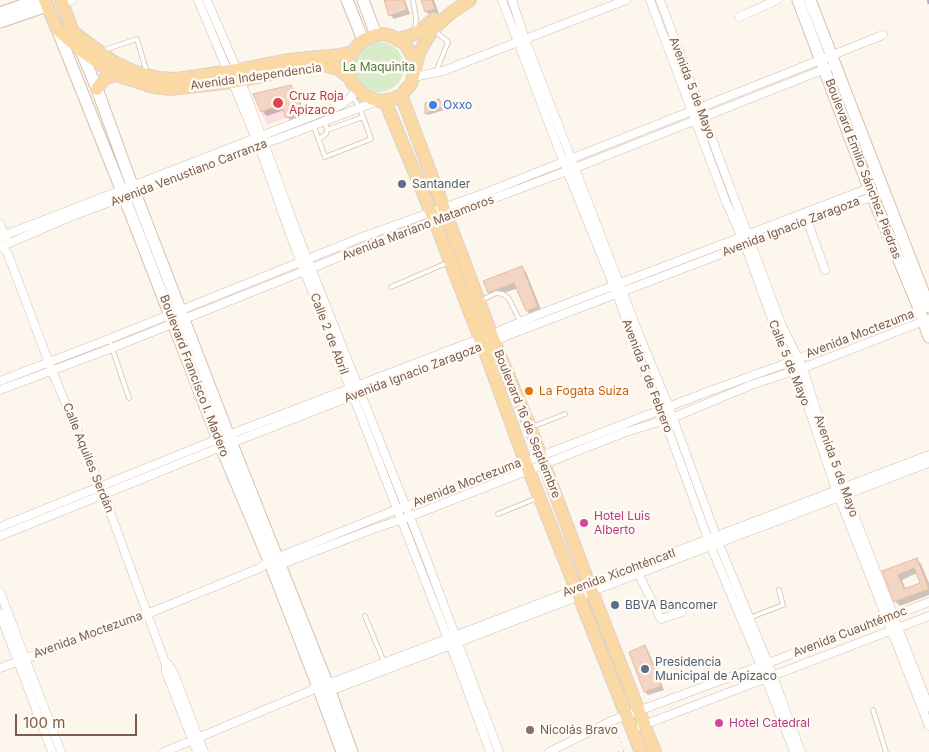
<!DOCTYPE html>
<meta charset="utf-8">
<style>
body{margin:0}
#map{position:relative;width:929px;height:752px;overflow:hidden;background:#fdf6ec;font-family:Inter,sans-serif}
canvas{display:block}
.scale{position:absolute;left:15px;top:714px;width:122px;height:22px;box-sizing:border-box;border:2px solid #7a5c4d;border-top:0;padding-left:6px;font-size:15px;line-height:18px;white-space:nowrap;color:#7a5c4d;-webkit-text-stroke:4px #fffaf3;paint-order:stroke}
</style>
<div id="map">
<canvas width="929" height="752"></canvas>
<div class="scale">100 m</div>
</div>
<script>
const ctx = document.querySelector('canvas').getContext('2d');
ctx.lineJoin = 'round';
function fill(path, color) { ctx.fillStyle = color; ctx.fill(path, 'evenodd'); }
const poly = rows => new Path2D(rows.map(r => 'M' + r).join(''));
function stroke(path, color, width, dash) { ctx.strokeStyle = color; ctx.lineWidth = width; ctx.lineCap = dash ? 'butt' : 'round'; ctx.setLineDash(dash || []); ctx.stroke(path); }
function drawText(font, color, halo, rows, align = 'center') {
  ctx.font = font + ' Inter,sans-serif'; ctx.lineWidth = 5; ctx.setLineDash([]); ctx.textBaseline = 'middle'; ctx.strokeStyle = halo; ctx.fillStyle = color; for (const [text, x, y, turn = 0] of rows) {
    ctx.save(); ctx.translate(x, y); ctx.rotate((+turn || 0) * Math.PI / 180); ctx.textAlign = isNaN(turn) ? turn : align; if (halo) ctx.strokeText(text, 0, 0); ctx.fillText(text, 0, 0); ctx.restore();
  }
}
fill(poly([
 [291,85,303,112,267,125,253,94]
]), '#fbdfe3');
fill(poly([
 '354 67a25 25 0 1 1 50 0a25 25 0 1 1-50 0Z'
]), '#d8ecc9');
fill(poly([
 [390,0,405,0,410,14,394,19,391,16,386,1],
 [422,0,434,0,439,14,431,16,426,12],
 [291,86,296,91,307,117,292,122,287,117,284,110,267,116,262,111],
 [439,100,444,110,428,115,426,113],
 [521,267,526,272,542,312,532,316,527,311,518,288,493,297,489,292],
 [916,559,921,564,929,583,929,595,900,606,895,601,884,572],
 [917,573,922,583,906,590,902,580],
 [644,647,648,650,664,690,648,695,645,692]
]), '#0003');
const building = poly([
 [384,0,404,0,407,10,389,16,384,0],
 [421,0,432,0,435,9,425,12,421,0],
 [291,85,303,112,286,118,281,105,261,112,253,94,291,85],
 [439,99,443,107,425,114,425,103,439,99],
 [522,266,538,307,526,311,514,283,488,293,483,281,522,266],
 [917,558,929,589,894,602,882,571,917,558],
 [914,568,920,583,904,589,898,575,914,568],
 [645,645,661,686,644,692,629,652,645,645]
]);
fill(building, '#f3d5c3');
stroke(building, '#e6bba3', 1);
const lane = poly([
 [413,0,416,18,415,29],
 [435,31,448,42,436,72],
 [104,50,137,39,147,73],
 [313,124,325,157,371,139,360,108,352,96],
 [327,130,363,117],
 [319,139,326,134,327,130,325,122],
 [391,287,449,262],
 [482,300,496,293,503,294,509,299,520,321],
 [109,339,129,398],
 [532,427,565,414],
 [498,514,537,498],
 [365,616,384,662],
 [749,618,783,605,779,590],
 [873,710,886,752]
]);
const street = poly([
 [198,0,259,146,291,237,460,670,490,752],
 [207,0,237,70,298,235,425,555,499,752],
 [502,0,563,161,617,294,644,371,661,410,711,547,761,666,794,752],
 [512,0,525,39,638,332,669,407,719,544,768,663,801,752],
 [650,0,726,202,745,245,775,328,808,407,836,490,929,726],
 [660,0,782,326,803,368,828,447,846,494,929,707],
 [62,4,72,0],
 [739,17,777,0],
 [414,77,443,71,626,0],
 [806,217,825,270],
 [0,224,6,238],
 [0,237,341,105,352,96,356,89],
 [0,244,8,254,52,371,101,487,165,662,166,672,197,752],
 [0,247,70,217,378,101],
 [0,381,109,339,365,236,485,193,883,35],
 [0,390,112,348,369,245,575,168,827,68],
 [0,527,218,439,492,334,537,315,872,187],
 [0,536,221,447,540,323,884,192],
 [277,566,373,529,409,517,626,432,672,418,751,385,803,368,929,319],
 [637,571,661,619,682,612],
 [0,592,61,752],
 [0,614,52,752],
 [166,662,173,671,204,752],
 [0,668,147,614,260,568,269,561,398,509,484,478,707,392,790,362,922,310],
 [327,690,338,688,929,463],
 [641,726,929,616],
 [164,752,310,691,318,685,336,681,929,455],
 [549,752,611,721,768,663,929,602]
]);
const secondary = poly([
 [347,0,363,40],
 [363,0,376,35],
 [798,0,869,188,920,311,929,337],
 [810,0,929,307],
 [0,13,37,0],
 [0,22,47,6],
 [57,29,121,189,221,447,272,568,320,692,342,752],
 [80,48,97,89,132,185,232,444,327,683,352,752]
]);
const primary = poly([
 [45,0,57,29,81,50,116,75,154,87,170,89,233,82,310,66,324,65,338,69,349,77],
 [61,0,73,32,115,63,133,71,158,78,177,79,237,70,288,60,340,55,352,52],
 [399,39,415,34,434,19],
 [415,69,412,55,404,43,391,36,384,34,376,35,363,40,352,52,348,64,349,77,352,83,363,95,379,101,393,99,401,95,411,84,419,53,433,29,451,13,470,0],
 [97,89,105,78,116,75],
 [401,95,494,341,530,427,589,584,655,752],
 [385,101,431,212,483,346,525,461,641,752]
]);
stroke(lane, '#d1beb0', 5.5);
stroke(street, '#d1beb0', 9);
stroke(secondary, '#d6c0b0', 13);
stroke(primary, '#dad1cd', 14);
stroke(poly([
 [614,728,624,750,623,752],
 [618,752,624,750,625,752]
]), '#d9b8a5', 1, [1, 4]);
stroke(lane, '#fff', 4);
stroke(street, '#fff', 8);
stroke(secondary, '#fff', 11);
stroke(primary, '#fbd9a5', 12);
stroke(poly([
 [928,0,929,4]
]), '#b9a8c9', 2.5, [8, 5]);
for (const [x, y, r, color] of [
 [278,103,6,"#e0444e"],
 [433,105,5,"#3f7fe0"],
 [402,184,5,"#5c6f8a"],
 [529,391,5,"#e8710a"],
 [584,523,5,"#d1479c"],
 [615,605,5,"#5c6f8a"],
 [645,669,5,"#5c6f8a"],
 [719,723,5,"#d1479c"],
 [530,730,5,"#8d6e63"]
]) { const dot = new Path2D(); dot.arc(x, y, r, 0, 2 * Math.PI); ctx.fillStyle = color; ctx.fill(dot); stroke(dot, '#fffaf3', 2); }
drawText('12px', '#537a41', '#fffaf3', [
 ["La Maquinita",379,67]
]);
drawText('12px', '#7a5c4d', '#fffaf3', [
 ["Avenida Independencia",256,77,-8],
 ["Avenida 5 de Mayo",692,88,69],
 ["Boulevard Emilio Sánchez Piedras",863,169,69],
 ["Avenida Venustiano Carranza",189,173,-21],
 ["Avenida Ignacio Zaragoza",791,227,-21],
 ["Avenida Mariano Matamoros",418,228,-21],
 ["Calle 2 de Abril",329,334,69],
 ["Avenida Moctezuma",860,334,-21],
 ["Calle 5 de Mayo",789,363,68],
 ["Avenida Ignacio Zaragoza",413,373,-21],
 ["Boulevard Francisco I. Madero",194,376,69],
 ["Avenida 5 de Febrero",647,376,69],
 ["Boulevard 16 de Septiembre",527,424,68],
 ["Calle Aquiles Serdán",88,458,68],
 ["Avenida 5 de Mayo",836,466,70],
 ["Avenida Moctezuma",467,483,-21],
 ["Avenida Xicohténcatl",619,573,-20],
 ["Avenida Cuauhtémoc",850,632,-21],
 ["Avenida Moctezuma",88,635,-20]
]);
drawText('12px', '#be3a42', '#fffaf3', [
 ["Cruz Roja",289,96],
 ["Apizaco",289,110]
], 'left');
drawText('12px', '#366cbe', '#fffaf3', [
 ["Oxxo",443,105]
], 'left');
drawText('12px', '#4e5e75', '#fffaf3', [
 ["Santander",412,184],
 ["BBVA Bancomer",625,605],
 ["Presidencia",655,662],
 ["Municipal de Apizaco",655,676]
], 'left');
drawText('12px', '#c56008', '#fffaf3', [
 ["La Fogata Suiza",539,391]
], 'left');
drawText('12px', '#b23c85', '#fffaf3', [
 ["Hotel Luis",594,516],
 ["Alberto",594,530],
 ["Hotel Catedral",729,723]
], 'left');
drawText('12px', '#785e54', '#fffaf3', [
 ["Nicolás Bravo",540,730]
], 'left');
</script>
